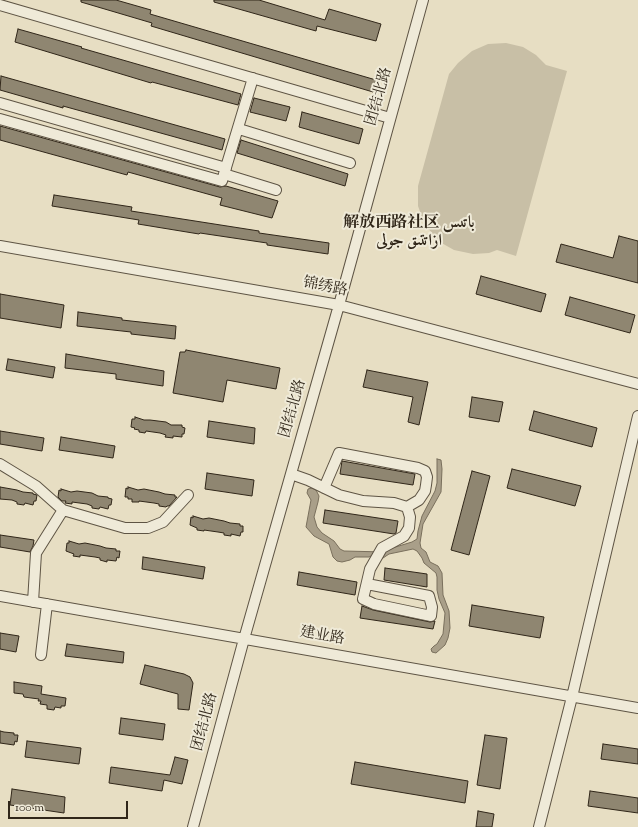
<!DOCTYPE html>
<meta charset="utf-8">
<style>
body{margin:0}
#map{position:relative;width:638px;height:827px;overflow:hidden;background:#e7dec3;font-family:"Sorts Mill Goudy",serif}
canvas{display:block}
.scale{position:absolute;left:8px;top:801px;width:120px;height:18px;box-sizing:border-box;border:2px solid #302619;border-top:0;padding-left:5px;font-size:12px;line-height:14px;white-space:nowrap;color:#302619;-webkit-text-stroke:3px #efead8;paint-order:stroke}
</style>
<div id="map">
<canvas width="638" height="827"></canvas>
<div class="scale">100 m</div>
</div>
<script>
const ctx = document.querySelector('canvas').getContext('2d');
ctx.lineJoin = 'round';
function fill(path, color) { ctx.fillStyle = color; ctx.fill(path, 'evenodd'); }
const poly = rows => new Path2D(rows.map(r => 'M' + r).join(''));
function stroke(path, color, width, dash) { ctx.strokeStyle = color; ctx.lineWidth = width; ctx.lineCap = dash ? 'butt' : 'round'; ctx.setLineDash(dash || []); ctx.stroke(path); }
function drawText(font, color, halo, rows, align = 'center') {
  ctx.font = font + ' "Sorts Mill Goudy",Amiri,"Noto Serif SC",serif'; ctx.lineWidth = 4; ctx.setLineDash([]); ctx.textBaseline = 'middle'; ctx.strokeStyle = halo; ctx.fillStyle = color; for (const [text, x, y, turn = 0] of rows) {
    ctx.save(); ctx.translate(x, y); ctx.rotate((+turn || 0) * Math.PI / 180); ctx.textAlign = isNaN(turn) ? turn : align; if (halo) ctx.strokeText(text, 0, 0); ctx.fillText(text, 0, 0); ctx.restore();
  }
}
fill(poly([
 [506,43,523,47,536,55,546,65,567,71,516,256,497,250,489,253,473,254,454,250,438,241,424,223,418,206,418,186,449,74,458,63,472,51,488,44]
]), '#c8bfa6');
const water = poly([
 [437,459,441,460,442,469,441,492,423,524,420,543,421,548,426,552,430,562,438,566,442,573,443,595,449,611,450,628,448,638,445,645,436,653,432,652,431,649,434,646,437,644,443,634,445,613,439,599,437,590,437,577,436,573,424,563,422,558,417,551,413,549,389,554,383,558,373,555,369,557,355,557,350,560,342,562,337,561,333,557,329,544,314,536,306,527,311,500,307,493,308,489,312,488,316,490,319,496,318,502,314,517,317,527,322,533,334,541,340,549,344,551,385,552,389,549,412,542,417,539,418,531,422,516,435,491,437,483,437,459]
]);
fill(water, '#a99f89');
stroke(water, '#796f5c', 1);
const building = poly([
 [81,0,116,0,151,10,150,14,376,80,373,92,151,26,152,23,81,2,81,0],
 [214,0,259,0,325,20,329,9,381,24,376,41,317,26,316,31,214,2,214,0],
 [18,29,82,47,81,48,241,94,238,105,152,82,151,83,15,42,18,29],
 [1,76,225,139,222,150,63,106,63,108,0,90,1,76],
 [254,98,290,107,286,121,250,112,254,98],
 [302,112,363,129,359,144,299,127,302,112],
 [0,126,220,187,226,186,278,201,272,218,220,205,222,198,128,172,127,175,0,140,0,126],
 [241,140,348,174,345,186,237,153,241,140],
 [54,195,132,207,131,211,259,231,259,233,329,243,328,254,267,245,267,243,200,233,199,234,138,224,139,220,52,206,54,195],
 [619,236,638,241,638,283,556,262,561,244,613,258,619,236],
 [481,276,546,294,541,312,476,294,481,276],
 [0,294,64,305,61,328,0,318,0,294],
 [570,297,635,315,630,333,565,315,570,297],
 [78,312,122,318,122,320,176,326,175,339,131,334,131,332,77,326,78,312],
 [186,350,280,368,276,389,227,380,223,402,173,393,180,352,185,352,186,350],
 [66,354,164,371,163,386,116,379,116,374,65,368,66,354],
 [8,359,55,367,53,378,6,370,8,359],
 [367,370,428,382,419,425,408,422,413,397,363,387,367,370],
 [472,397,503,402,499,422,469,417,472,397],
 [534,411,597,428,592,447,529,430,534,411],
 [135,417,144,420,150,420,166,422,171,425,182,425,182,427,185,428,184,434,182,434,182,437,173,436,173,438,165,437,166,435,160,433,146,431,145,433,139,432,139,430,134,429,135,428,131,427,132,419,135,419,135,417],
 [209,421,255,428,254,444,207,437,209,421],
 [0,431,44,438,42,451,0,444,0,431],
 [61,437,115,446,113,458,59,450,61,437],
 [342,461,415,474,413,485,340,474,342,461],
 [512,469,581,486,575,506,507,488,512,469],
 [472,471,490,476,469,555,451,550,472,471],
 [207,473,254,480,252,496,205,489,207,473],
 [0,487,17,490,23,492,33,493,33,494,37,495,36,501,34,501,33,505,25,503,24,505,17,504,17,502,12,500,0,499,0,487],
 [128,487,138,490,144,489,159,492,165,494,175,495,175,497,177,497,169,506,167,506,166,507,159,506,159,504,154,503,139,501,139,502,132,502,132,499,128,499,128,497,125,497,126,488,128,489,128,487],
 [61,489,71,492,77,491,92,493,98,496,108,497,108,498,112,499,111,505,109,505,108,509,100,507,99,509,92,508,92,506,87,504,72,502,72,504,65,503,66,501,62,501,58,497,59,490,61,491,61,489],
 [325,510,398,521,396,533,394,534,323,523,325,510],
 [193,516,203,519,209,518,224,521,230,523,240,524,240,526,243,526,243,532,241,532,240,536,231,534,231,536,224,535,224,533,218,532,204,530,204,531,197,530,197,528,190,525,191,517,193,518,193,516],
 [0,535,34,540,33,546,30,552,0,547,0,535],
 [69,541,79,544,85,543,100,546,106,548,116,549,116,551,120,551,119,558,117,557,116,561,107,560,107,562,100,560,100,558,95,557,80,555,80,557,73,556,74,554,66,551,67,543,69,543,69,541],
 [143,557,205,567,203,579,142,569,143,557],
 [385,568,427,574,427,587,384,580,385,568],
 [299,572,357,582,355,595,297,585,299,572],
 [472,605,544,617,540,638,469,626,472,605],
 [362,606,373,610,430,622,435,621,433,629,360,618,362,606],
 [0,633,19,636,16,652,0,649,0,633],
 [67,644,124,652,123,663,65,656,67,644],
 [145,665,184,674,190,677,193,683,189,710,178,709,178,694,140,684,145,665],
 [14,682,42,686,41,694,66,698,65,706,61,706,61,708,55,707,54,710,47,709,47,705,40,704,41,701,38,701,39,699,24,697,23,694,14,693,14,682],
 [121,718,165,724,163,740,119,734,121,718],
 [0,731,4,732,14,733,14,735,18,735,17,742,15,741,14,745,0,743,0,731],
 [485,735,507,738,500,789,477,785,485,735],
 [27,741,81,748,79,764,25,757,27,741],
 [603,744,638,749,638,764,601,759,603,744],
 [175,757,188,760,182,784,164,780,162,791,109,783,111,767,170,775,175,757],
 [355,762,468,781,465,803,351,784,355,762],
 [12,789,65,797,64,813,10,805,12,789],
 [590,791,638,798,638,813,588,806,590,791],
 [478,811,494,814,492,827,476,827,478,811]
]);
fill(building, '#8f8671');
stroke(building, '#302619', 1);
const minor = poly([
 [0,5,390,118],
 [253,78,224,174,276,190],
 [0,103,226,168],
 [0,119,222,181,224,174],
 [239,129,350,163],
 [0,246,339,305,638,384],
 [0,464,36,486,63,510,125,528,148,528,163,522,188,495],
 [291,474,308,480,339,495,363,501,394,503,407,507,410,517,409,528,404,536,382,548,370,569,363,599,374,604,431,616,432,607,429,596,367,584],
 [324,488,339,453,418,468,425,471,427,477,426,485,425,491,419,500,407,507],
 [0,596,638,708],
 [33,602,36,553,63,510],
 [41,655,47,604],
 [193,827,244,639,339,305,423,0],
 [539,827,572,697,638,416]
]);
stroke(minor, '#5e5444', 12);
stroke(minor, '#efead8', 10);
drawText('15px', '#302619', '#efead8', [
 ["团结北路",380,97,-74],
 ["锦绣路",325,288,11],
 ["团结北路",294,409,-74],
 ["建业路",322,637,10],
 ["团结北路",206,722,-75]
]);
drawText('bold 16px', '#302619', '#efead8', [
 ["解放西路社区 باتىس",409,224],
 ["ازاتتىق جولى",409,242]
]);
</script>
